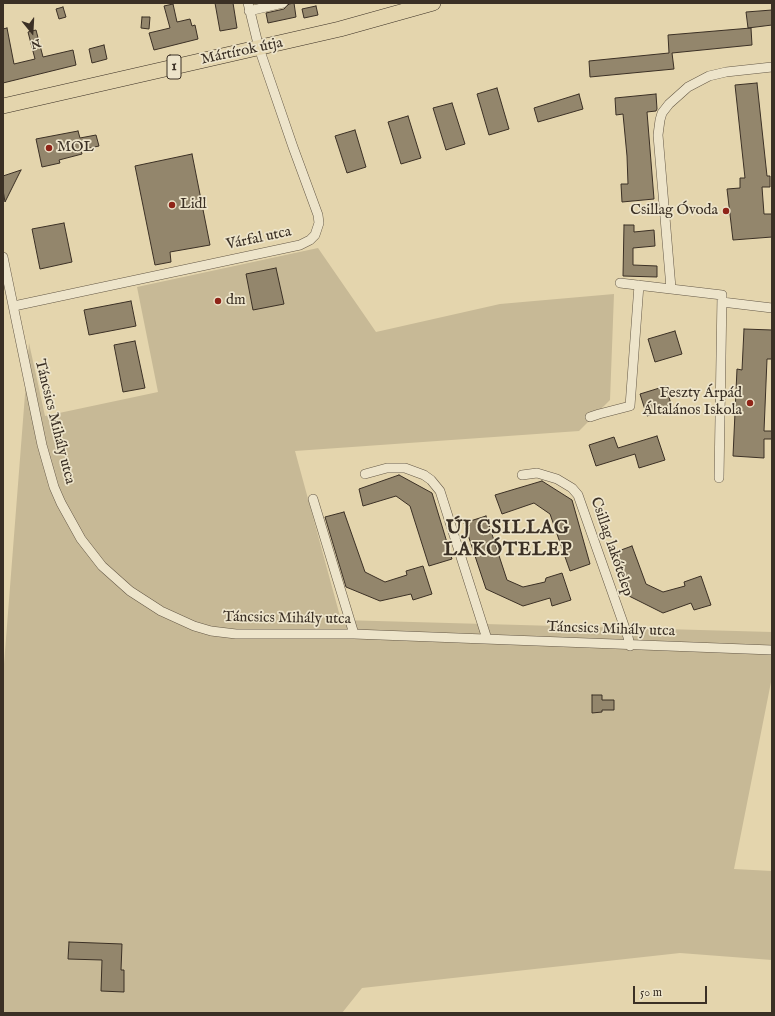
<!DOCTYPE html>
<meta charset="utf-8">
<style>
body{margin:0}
#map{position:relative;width:775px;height:1016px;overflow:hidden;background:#e4d5ad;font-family:"IM FELL English",serif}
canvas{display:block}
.frame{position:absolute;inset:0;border:4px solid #3b3025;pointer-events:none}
.north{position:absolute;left:12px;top:12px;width:40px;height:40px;-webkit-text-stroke:3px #ede4ca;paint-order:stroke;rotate:162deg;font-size:11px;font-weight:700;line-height:16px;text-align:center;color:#3b3025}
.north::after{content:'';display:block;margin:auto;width:14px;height:18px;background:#3b3025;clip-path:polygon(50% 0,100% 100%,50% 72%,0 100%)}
.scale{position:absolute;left:633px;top:986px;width:74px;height:18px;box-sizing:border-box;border:2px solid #3b3025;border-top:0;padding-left:5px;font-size:12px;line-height:14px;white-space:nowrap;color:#3b3025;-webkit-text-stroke:3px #ede4ca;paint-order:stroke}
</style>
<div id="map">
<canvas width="775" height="1016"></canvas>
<div class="frame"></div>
<div class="north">N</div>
<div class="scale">50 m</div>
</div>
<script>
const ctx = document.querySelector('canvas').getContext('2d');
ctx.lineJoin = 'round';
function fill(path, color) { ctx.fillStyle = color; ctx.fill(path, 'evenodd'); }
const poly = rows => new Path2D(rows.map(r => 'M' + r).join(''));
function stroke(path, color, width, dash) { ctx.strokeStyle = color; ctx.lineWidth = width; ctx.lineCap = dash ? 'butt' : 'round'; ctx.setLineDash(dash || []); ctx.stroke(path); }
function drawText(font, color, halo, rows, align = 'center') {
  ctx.font = font + ' "IM FELL English",serif'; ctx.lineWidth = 3.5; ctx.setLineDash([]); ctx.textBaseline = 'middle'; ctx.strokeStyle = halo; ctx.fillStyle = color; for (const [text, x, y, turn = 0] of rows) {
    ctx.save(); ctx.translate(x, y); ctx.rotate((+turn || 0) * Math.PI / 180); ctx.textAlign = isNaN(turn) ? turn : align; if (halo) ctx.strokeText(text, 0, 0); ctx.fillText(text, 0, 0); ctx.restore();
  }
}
fill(poly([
 [318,248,376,332,500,304,614,294,610,400,579,431,295,451,341,620,772,632,772,677,734,869,772,871,772,960,680,953,362,988,342,1013,3,1013,3,677,29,343,45,416,158,392,137,287]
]), '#c7b996');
const building = poly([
 [215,3,233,3,237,28,220,31,215,3],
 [294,3,296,17,268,23,266,13,284,9,289,4,294,3],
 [173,4,177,22,190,19,192,26,195,25,198,39,154,50,149,33,170,28,164,6,173,4],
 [316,6,318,15,304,18,302,9,316,6],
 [63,7,66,17,59,19,56,9,63,7],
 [772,10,772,25,748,28,746,12,772,10],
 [142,17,150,17,149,29,141,28,142,17],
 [7,28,14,64,35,59,28,32,36,30,43,57,73,50,76,65,3,83,3,29,7,28],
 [751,28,752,45,672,53,674,69,590,77,589,61,669,53,668,35,751,28],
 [104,45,107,59,92,63,89,49,104,45],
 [757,83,767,176,770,176,770,187,762,187,764,214,772,214,772,237,733,240,727,189,740,188,740,178,745,178,735,85,757,83],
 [497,88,509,129,489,135,477,94,497,88],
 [579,94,583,109,538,122,534,108,579,94],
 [656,94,657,109,656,111,647,112,654,199,622,202,621,184,628,184,627,156,623,114,616,115,615,98,656,94],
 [452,103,465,144,446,150,433,108,452,103],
 [408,116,421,158,401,164,388,122,408,116],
 [355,130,366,167,347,173,335,136,355,130],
 [78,131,80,138,96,135,99,146,81,150,82,154,59,160,60,163,42,167,36,139,78,131],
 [192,154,210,245,170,252,171,262,155,265,135,166,192,154],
 [21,170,5,202,3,190,3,176,21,170],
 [64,223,72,262,40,269,32,229,64,223],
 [624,225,634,225,634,232,654,230,655,246,633,248,633,265,657,266,657,277,623,276,624,225],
 [276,268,284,304,253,310,246,274,276,268],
 [131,301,136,326,89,335,84,310,131,301],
 [744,329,772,330,772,359,767,359,764,431,772,431,772,439,764,439,764,458,733,456,737,369,742,370,744,329],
 [675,331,682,354,655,362,648,339,675,331],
 [135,341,145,388,123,392,114,345,135,341],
 [666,386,672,408,647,416,640,394,666,386],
 [657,436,665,460,639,468,635,454,596,466,589,445,614,437,618,448,657,436],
 [399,475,432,493,452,559,429,566,410,506,396,496,363,506,359,489,399,475],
 [542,481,572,500,590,564,570,571,550,514,534,503,502,514,495,495,542,481],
 [344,512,365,572,385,582,407,575,406,571,423,566,432,594,413,600,411,594,380,601,346,587,325,517,344,512],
 [486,516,507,580,523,587,545,582,546,578,562,573,571,600,552,606,550,598,523,606,486,589,464,523,486,516],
 [632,546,646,584,663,592,685,586,684,582,701,576,711,605,694,610,691,603,663,613,629,596,613,553,632,546],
 [592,695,602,695,602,700,614,700,614,710,602,710,602,712,592,713,592,695],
 [69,942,122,944,121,970,124,970,124,992,101,991,102,960,68,959,69,942]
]);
fill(building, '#93866c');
stroke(building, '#3b3025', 1);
const street = poly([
 [249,11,283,3],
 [3,257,42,445,54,487,61,503,81,539,102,566,130,591,161,611,194,626,211,631,236,634,354,634,772,650],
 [620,283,722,295,719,478],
 [671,288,658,135,660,120,662,113,669,104,688,87,709,76,726,72,772,67],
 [722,302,772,308],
 [14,306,300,245,310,240,315,235,319,223,318,215,293,147,259,48,248,3],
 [590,417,599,414,630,406,639,285],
 [365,474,387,468,405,468,424,475,431,480,440,491,487,639],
 [522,475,537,473,557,479,572,488,578,495,628,637,630,646],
 [313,499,354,634]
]);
const primary = poly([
 [3,106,340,29,433,3]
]);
stroke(street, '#655947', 10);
stroke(primary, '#3b3025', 16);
stroke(street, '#ede4ca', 9);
stroke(primary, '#e4d5ad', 15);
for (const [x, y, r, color] of [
 [49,148,4,"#8f2418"],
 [172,205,4,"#8f2418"],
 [726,211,4,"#8f2418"],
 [218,301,4,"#8f2418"],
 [750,403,4,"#8f2418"]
]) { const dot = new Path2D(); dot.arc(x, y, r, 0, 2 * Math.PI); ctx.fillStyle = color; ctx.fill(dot); stroke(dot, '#ede4ca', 1.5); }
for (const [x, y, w] of [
 [174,67,14]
]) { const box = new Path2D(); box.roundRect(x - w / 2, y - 12, w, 24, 3); ctx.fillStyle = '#ede4ca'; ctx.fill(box); stroke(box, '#3b3025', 1); }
drawText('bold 14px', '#3b3025', null, [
 ["1",174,67]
]);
drawText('15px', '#3b3025', '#ede4ca', [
 ["Mártírok útja",242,52,-12],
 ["Várfal utca",259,239,-12],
 ["Táncsics Mihály utca",54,422,76],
 ["Csillag lakótelep",611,547,71],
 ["Táncsics Mihály utca",287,619,1],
 ["Táncsics Mihály utca",611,630,2]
]);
drawText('15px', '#3b3025', '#ede4ca', [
 ["MOL",57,148],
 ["Lidl",180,205],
 ["Csillag Óvoda",718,211,"right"],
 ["dm",226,301],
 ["Feszty Árpád",742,394,"right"],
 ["Általános Iskola",742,411,"right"]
], 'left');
ctx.letterSpacing = '1px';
drawText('bold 19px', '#3b3025', '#ede4ca', [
 ["ÚJ CSILLAG",508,529],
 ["LAKÓTELEP",508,551]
]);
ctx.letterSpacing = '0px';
</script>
